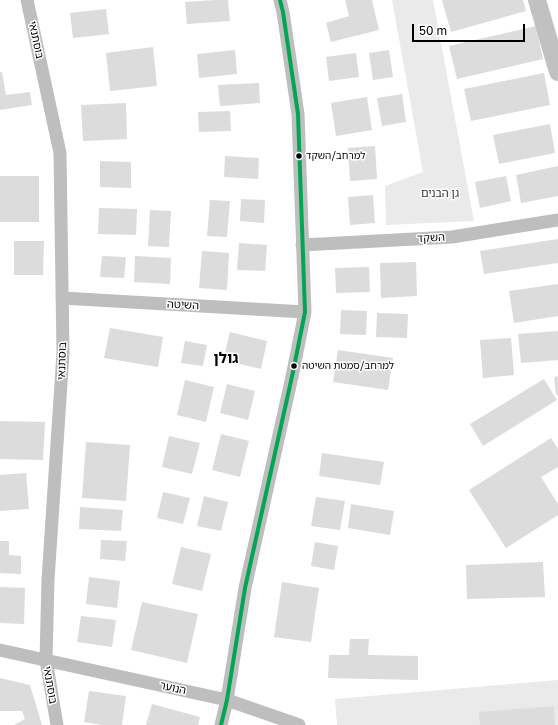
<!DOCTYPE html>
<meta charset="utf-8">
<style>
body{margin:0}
#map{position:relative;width:558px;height:725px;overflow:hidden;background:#fff;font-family:"Golos Text",sans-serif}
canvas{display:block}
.scale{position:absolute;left:412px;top:24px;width:113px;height:18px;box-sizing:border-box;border:2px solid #000;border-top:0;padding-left:5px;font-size:12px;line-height:14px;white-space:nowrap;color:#000;-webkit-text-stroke:3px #fff;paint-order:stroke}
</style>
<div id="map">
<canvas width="558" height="725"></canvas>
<div class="scale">50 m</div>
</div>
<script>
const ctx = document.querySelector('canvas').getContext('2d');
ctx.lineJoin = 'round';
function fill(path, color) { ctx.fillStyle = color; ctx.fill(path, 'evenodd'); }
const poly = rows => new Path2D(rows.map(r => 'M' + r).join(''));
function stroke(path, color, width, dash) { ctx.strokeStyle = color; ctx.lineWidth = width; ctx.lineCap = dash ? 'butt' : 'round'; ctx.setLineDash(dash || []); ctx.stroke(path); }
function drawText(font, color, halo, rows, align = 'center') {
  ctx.font = font + ' "Golos Text","Noto Sans Hebrew",sans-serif'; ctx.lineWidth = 3; ctx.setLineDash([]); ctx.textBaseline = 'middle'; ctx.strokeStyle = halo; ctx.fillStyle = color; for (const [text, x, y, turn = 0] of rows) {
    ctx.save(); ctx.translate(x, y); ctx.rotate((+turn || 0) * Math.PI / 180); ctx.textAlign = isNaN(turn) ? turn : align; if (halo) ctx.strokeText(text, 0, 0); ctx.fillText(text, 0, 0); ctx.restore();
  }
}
fill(poly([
 [392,0,433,0,474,221,386,225,385,186,423,172],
 [558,680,558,725,337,725,335,699]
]), '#eaeaea');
fill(poly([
 [215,0,228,0,230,21,187,24,185,2],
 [345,0,372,0,379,30,331,42,326,23,349,16],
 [442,0,523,0,526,11,451,32],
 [106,9,109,34,73,38,70,13],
 [536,26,543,59,457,79,449,46],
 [153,47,157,86,110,91,106,53],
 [235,50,237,74,199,78,197,54],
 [389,50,393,77,373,80,369,53],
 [356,53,359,77,329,81,326,57],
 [0,72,2,72,6,95,30,92,32,105,0,110],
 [544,73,550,105,471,121,464,89],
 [259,83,260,103,220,106,218,85],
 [402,94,406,122,382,126,377,98],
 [367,97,372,130,336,136,331,103],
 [126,103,127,139,83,141,81,105],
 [230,111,231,131,199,132,198,112],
 [550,124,555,153,499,164,493,135],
 [375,146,377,179,350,181,348,148],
 [225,156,259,158,258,179,224,177],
 [100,161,131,162,131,188,100,187],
 [558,166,558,196,521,203,516,175],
 [0,176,39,176,39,222,0,222],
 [506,176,511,201,480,208,475,182],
 [373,195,375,223,350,225,348,197],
 [241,199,265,200,264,223,240,221],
 [210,200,230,201,227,237,207,236],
 [99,208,137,209,136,235,98,234],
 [150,210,171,211,169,247,148,246],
 [558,239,558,263,484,274,480,251],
 [14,241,44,241,43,275,14,275],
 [239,243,267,245,265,271,237,270],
 [202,251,229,253,227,290,199,288],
 [102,256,126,257,124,278,100,277],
 [135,256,171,258,170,284,134,282],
 [416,262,417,296,381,298,380,263],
 [369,267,370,292,336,293,335,268],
 [558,284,558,316,514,323,509,291],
 [341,310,367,311,366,335,340,334],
 [377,313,408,314,407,338,376,337],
 [110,328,163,337,158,367,104,358],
 [558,331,558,360,521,363,518,334],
 [230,332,267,341,261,369,223,360],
 [511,338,514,375,483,378,480,340],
 [185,341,207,345,203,366,181,363],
 [338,350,393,358,388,390,333,382],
 [558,376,558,395,556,395,554,377],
 [544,379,557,400,483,446,470,424],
 [185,380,214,387,206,422,177,415],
 [227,384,255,391,248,420,220,413],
 [0,421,45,422,43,460,0,459],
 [221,434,249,441,240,477,212,470],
 [169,436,200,443,192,474,162,467],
 [551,438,558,449,558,467,541,477,558,504,558,515,506,548,469,490],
 [86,442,130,445,126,501,82,498],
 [322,453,384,462,380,485,319,476],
 [26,473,29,509,0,511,0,475],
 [163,492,190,498,183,524,157,518],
 [204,496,228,502,221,531,197,526],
 [316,497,345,501,340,530,311,526],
 [351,504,394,511,390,535,348,528],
 [80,507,123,510,121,531,79,529],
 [101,540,127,541,125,561,100,559],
 [0,541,9,541,9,555,21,556,21,574,0,573],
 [315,542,338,546,334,570,311,566],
 [181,547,211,554,202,591,172,584],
 [543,562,545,597,467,599,466,565],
 [89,577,120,581,117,608,86,604],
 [282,582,319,588,311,642,274,637],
 [0,587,25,588,24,624,0,623],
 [142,602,198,614,187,663,131,650],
 [81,616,116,620,112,647,77,642],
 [350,639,369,639,368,655,418,656,418,680,328,678,329,655,349,655],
 [0,678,30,685,42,725,14,725,25,719,22,711,0,711],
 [89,691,126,696,122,725,102,725,84,722],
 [152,704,200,717,198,725,146,725],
 [554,706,555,725,480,725,479,712]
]), '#dcdcdc');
stroke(poly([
 [27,0,60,153,63,353,48,580,46,660,57,725],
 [302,245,452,237,558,220],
 [62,298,305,312],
 [0,650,227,700,299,725],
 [221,725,227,700,245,588,293,372,305,312,298,114,283,12,280,0]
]), '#bebebe', 13);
stroke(poly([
 [537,0,558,72]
]), '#c1c1c1', 18);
stroke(poly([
 [221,725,227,700,245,588,293,372,305,312,298,114,283,12,280,0]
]), '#00a651', 4);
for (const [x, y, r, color] of [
 [299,156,3.5,"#000"],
 [294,366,3.5,"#000"]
]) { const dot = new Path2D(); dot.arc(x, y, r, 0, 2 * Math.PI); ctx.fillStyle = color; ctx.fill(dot); stroke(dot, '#fff', 1.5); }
drawText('10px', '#000', '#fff', [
 ["למרחב/השקד",306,156],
 ["למרחב/סמטת השיטה",302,366]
], 'left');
drawText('11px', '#000', '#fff', [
 ["בוסתנאי",36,40,78],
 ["השקד",431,238,-3],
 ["השיטה",183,305,3],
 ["בוסתנאי",62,361,-88],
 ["בוסתנאי",50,685,80],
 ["הנוער",173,688,13]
]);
drawText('11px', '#2f2f2f', '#fff', [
 ["גן הבנים",440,194]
]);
drawText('bold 15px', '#000', '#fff', [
 ["גולן",226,358]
]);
</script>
